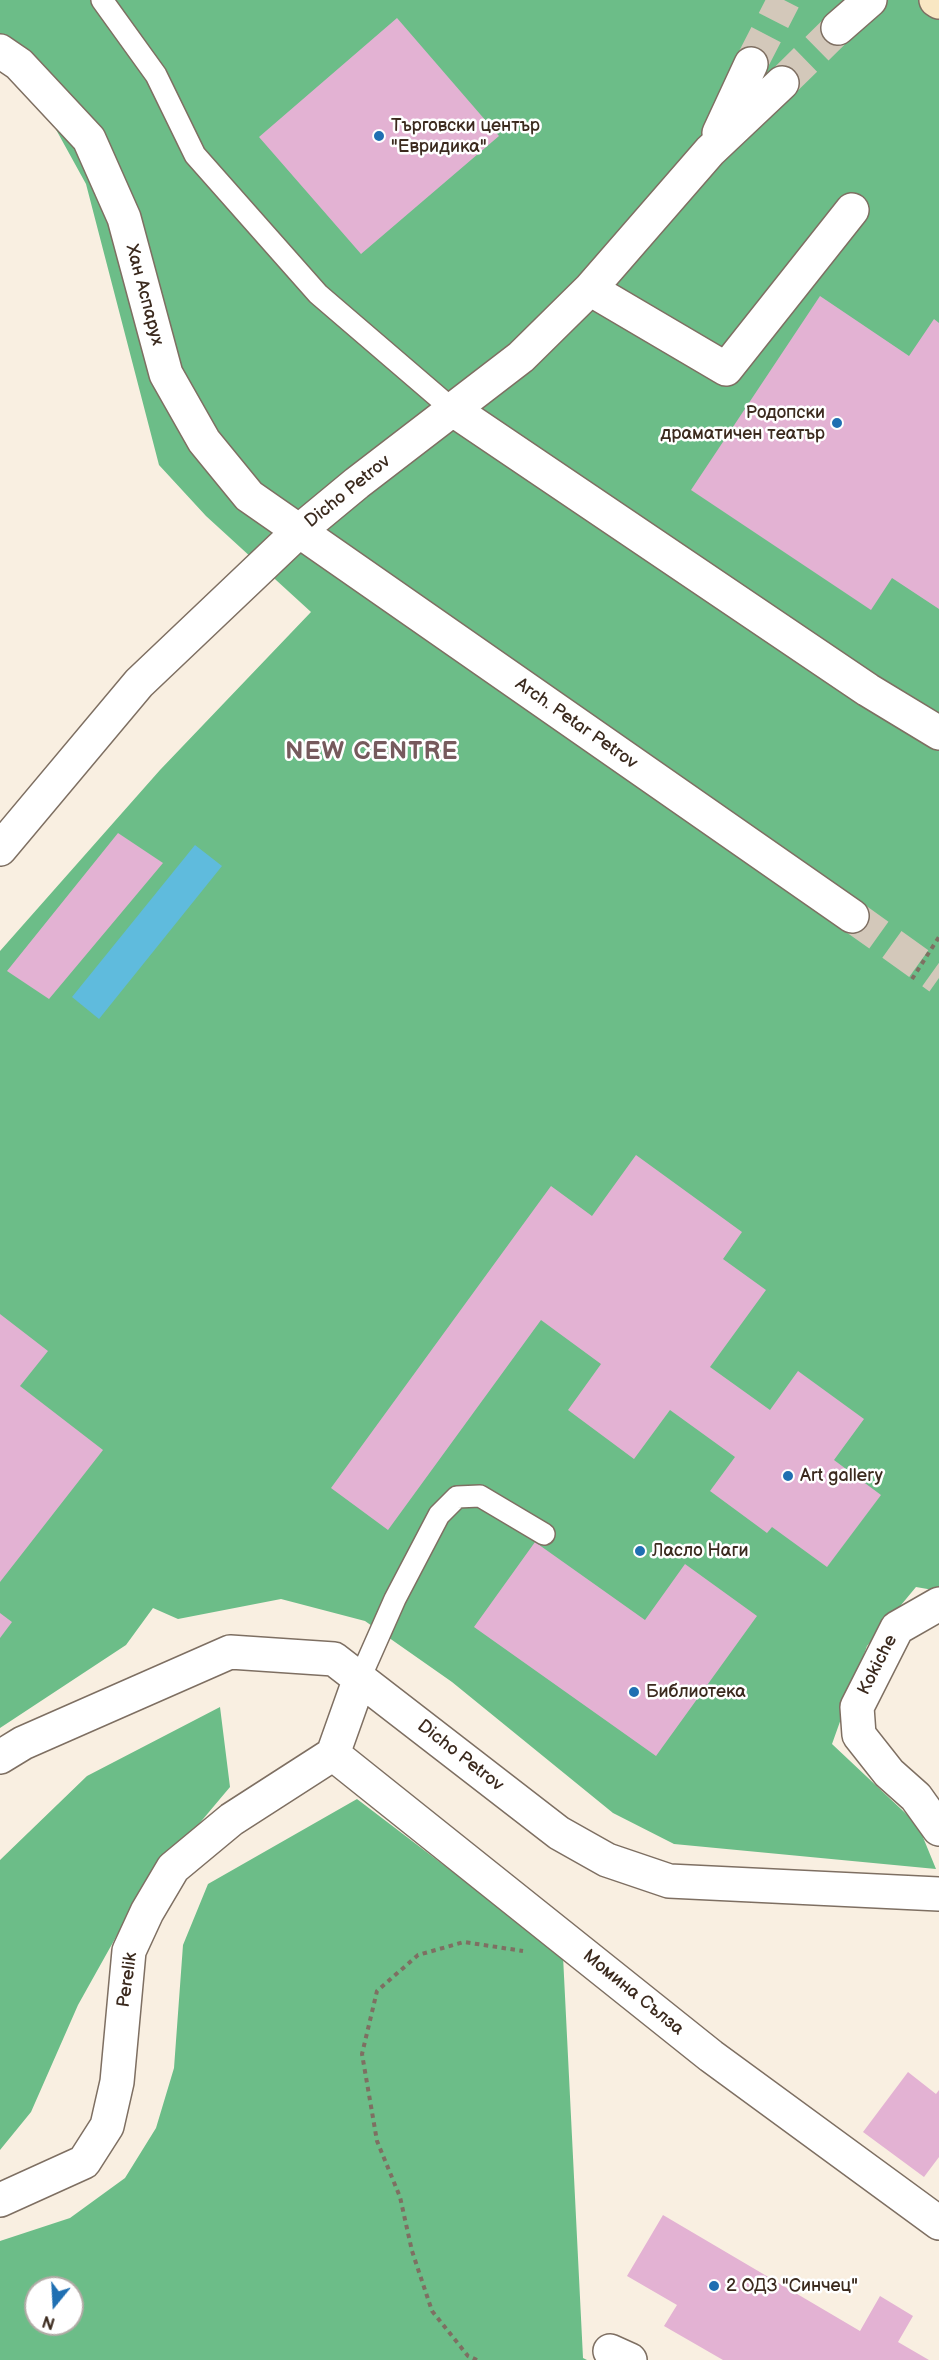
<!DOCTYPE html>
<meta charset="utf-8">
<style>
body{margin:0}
#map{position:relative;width:939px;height:2360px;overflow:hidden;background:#f9efe1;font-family:"Balsamiq Sans",sans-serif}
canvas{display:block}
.north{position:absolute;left:24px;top:2276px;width:60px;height:60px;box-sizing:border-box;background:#fff;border:2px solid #b1aaa5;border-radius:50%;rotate:198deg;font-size:16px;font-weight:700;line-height:24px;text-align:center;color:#3b2a1e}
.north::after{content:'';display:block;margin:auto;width:21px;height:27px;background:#1f6fb2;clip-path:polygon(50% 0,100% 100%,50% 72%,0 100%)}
</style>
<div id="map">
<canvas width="939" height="2360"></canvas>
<div class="north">N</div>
</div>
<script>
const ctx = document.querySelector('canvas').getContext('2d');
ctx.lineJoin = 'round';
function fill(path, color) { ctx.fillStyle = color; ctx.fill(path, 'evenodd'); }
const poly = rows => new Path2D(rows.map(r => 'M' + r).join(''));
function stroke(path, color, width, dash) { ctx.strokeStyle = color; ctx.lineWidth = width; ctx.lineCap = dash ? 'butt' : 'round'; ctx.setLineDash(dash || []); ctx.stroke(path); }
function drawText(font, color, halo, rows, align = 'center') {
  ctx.font = font + ' "Balsamiq Sans",sans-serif'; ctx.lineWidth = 5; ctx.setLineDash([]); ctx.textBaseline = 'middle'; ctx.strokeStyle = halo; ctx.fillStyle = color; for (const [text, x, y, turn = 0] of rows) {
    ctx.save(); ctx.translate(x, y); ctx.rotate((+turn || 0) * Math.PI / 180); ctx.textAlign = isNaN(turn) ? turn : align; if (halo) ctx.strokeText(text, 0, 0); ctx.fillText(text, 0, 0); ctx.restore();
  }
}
fill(poly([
 [0,0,939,0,939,1591,916,1587,867,1646,832,1744,918,1825,936,1869,674,1844,613,1813,452,1682,365,1621,281,1599,178,1619,153,1608,126,1645,0,1728,0,951,160,770,311,612,206,516,159,465,86,184,37,95,0,69],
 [220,1707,230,1787,140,1894,78,2005,31,2112,0,2150,0,1860,87,1776],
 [357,1799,563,1956,583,2358,587,2360,0,2360,0,2241,70,2218,125,2178,156,2128,174,2068,183,1945,208,1884],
 [36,2288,72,2288,72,2324,36,2324]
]), '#6cbd88');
fill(poly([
 [195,845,222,866,99,1019,72,997]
]), '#5fbbdd');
fill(poly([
 [397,18,499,136,361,254,259,137],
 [820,296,909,356,934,319,939,323,939,609,892,578,871,610,691,490],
 [118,833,163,863,49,999,7,971],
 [636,1155,742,1232,723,1259,766,1290,710,1367,770,1410,798,1371,864,1419,834,1460,881,1495,827,1567,772,1527,767,1533,710,1491,735,1457,670,1410,634,1459,568,1410,601,1364,541,1320,388,1530,331,1488,551,1186,592,1216],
 [0,1314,48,1351,20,1386,103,1450,0,1582],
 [535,1542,645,1620,685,1564,757,1616,656,1756,474,1627],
 [0,1613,12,1622,0,1638],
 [908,2072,936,2094,939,2090,939,2157,924,2177,863,2132],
 [663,2215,860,2331,880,2296,913,2316,898,2342,929,2360,723,2360,664,2326,677,2305,627,2276]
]), '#e3b2d3');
stroke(poly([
 [751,64,784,0],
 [782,83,838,28],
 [852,916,939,978]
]), '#d3c8ba', 33, [33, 16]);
const lane = poly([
 [102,0,156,75,195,155,318,294,452,409],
 [360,1678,395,1599,439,1515,457,1497,480,1496,544,1534]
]);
const street = poly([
 [838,28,870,0],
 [0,51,19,64,89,139,124,218,166,374,204,441,249,496,852,916],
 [719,133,751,64],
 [590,289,726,369,852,210],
 [452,409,868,690,939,733],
 [0,849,139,683,299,531,357,483,521,357,590,289,710,151,782,83],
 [939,1604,897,1628,857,1707,859,1735,889,1773,916,1797,939,1829],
 [333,1754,711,2056,939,2223],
 [333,1754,360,1678],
 [0,1757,23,1743,230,1652,334,1659,559,1833,607,1860,669,1881,939,1894],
 [0,2200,84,2162,107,2126,117,2082,129,1951,147,1912,173,1868,232,1819,333,1754],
 [610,2351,630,2360]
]);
const secondary = poly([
 [936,0,939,2]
]);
stroke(lane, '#7e6f62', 24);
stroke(street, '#7e6f62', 36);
stroke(secondary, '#7e6f62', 36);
stroke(poly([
 [477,2360,468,2356,432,2311,412,2251,400,2197,377,2141,362,2054,377,1991,418,1955,464,1942,523,1951]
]), '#7e6f62', 4, [4.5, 4.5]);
stroke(lane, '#fff', 21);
stroke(street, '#fff', 33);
stroke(secondary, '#f9e7c3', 33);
stroke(poly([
 [912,979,939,937]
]), '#7e6f62', 4, [4.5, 4.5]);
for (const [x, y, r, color] of [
 [379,136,6,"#1f6fb2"],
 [837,423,6,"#1f6fb2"],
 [788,1476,6,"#1f6fb2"],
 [640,1551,6,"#1f6fb2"],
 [634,1692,6,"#1f6fb2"],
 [714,2286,6,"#1f6fb2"]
]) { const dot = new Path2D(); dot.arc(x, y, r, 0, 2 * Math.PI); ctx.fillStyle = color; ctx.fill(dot); stroke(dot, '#fff', 2); }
drawText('18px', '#3b2a1e', '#fff', [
 ["Търговски център",391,126],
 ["\"Евридика\"",391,147],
 ["Родопски",825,413,"right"],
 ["драматичен театър",825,434,"right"],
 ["Art gallery",800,1476],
 ["Ласло Наги",652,1551],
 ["Библиотека",646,1692],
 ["2 ОДЗ \"Синчец\"",726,2286]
], 'left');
drawText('18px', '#3b2a1e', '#fff', [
 ["Хан Аспарух",144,295,75],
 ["Dicho Petrov",348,492,-39],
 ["Arch. Petar Petrov",576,724,35],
 ["Kokiche",878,1665,-63],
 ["Dicho Petrov",460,1756,38],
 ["Perelik",128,1980,-82],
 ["Момина Сълза",633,1993,39]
]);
ctx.letterSpacing = '1.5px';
drawText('bold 24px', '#765a5d', '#fff', [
 ["NEW CENTRE",372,753]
]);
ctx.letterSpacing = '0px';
</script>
